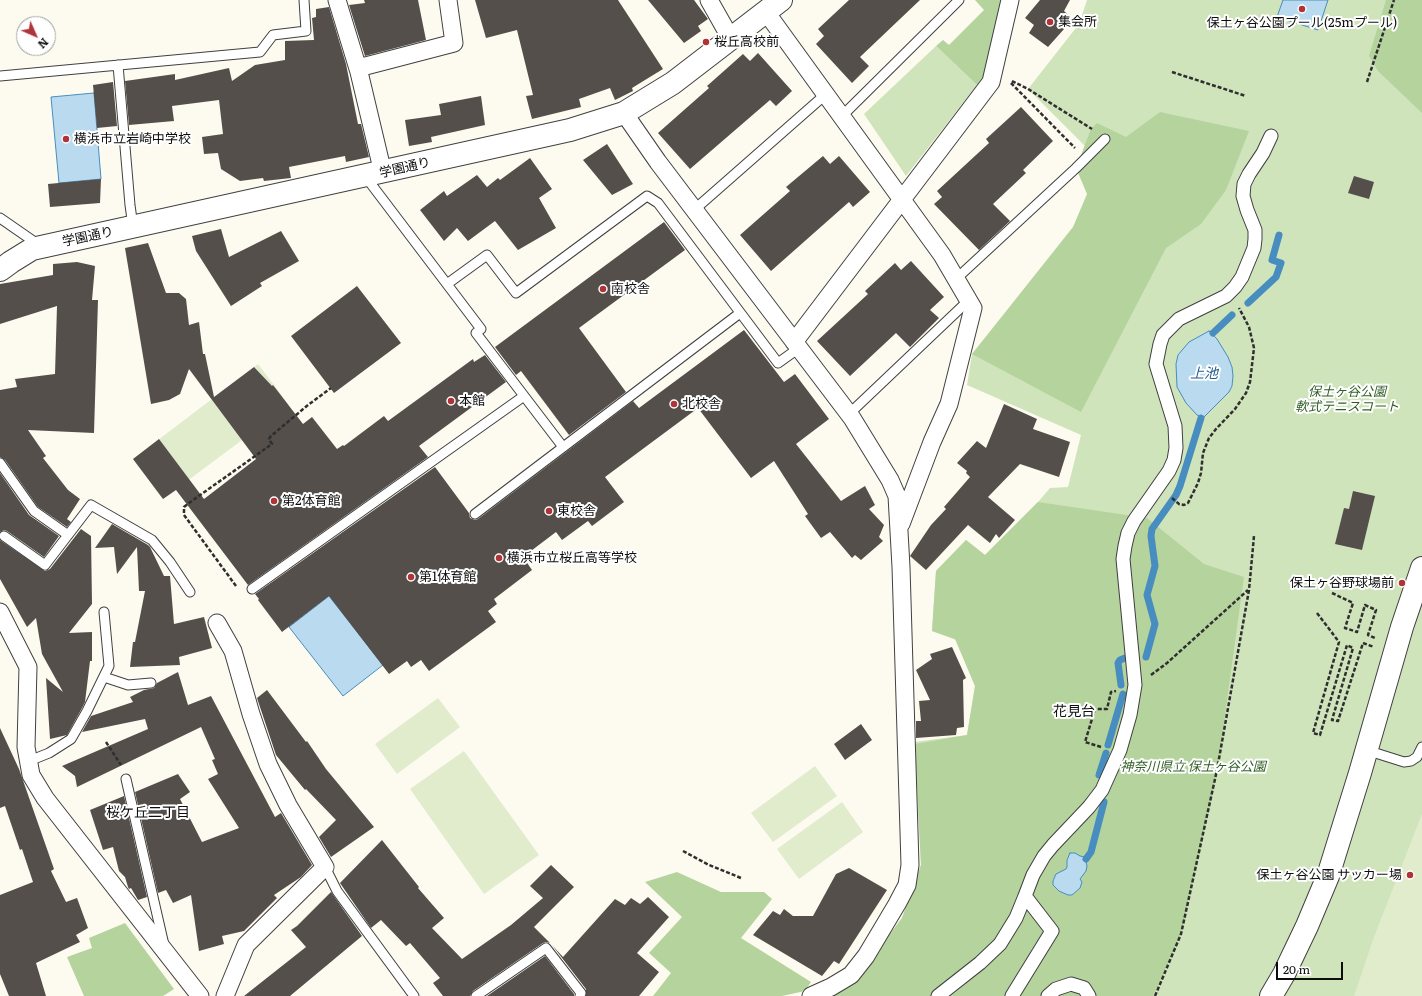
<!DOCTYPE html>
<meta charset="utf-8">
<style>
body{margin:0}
#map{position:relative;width:1422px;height:996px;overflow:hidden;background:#fdfbef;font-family:Literata,serif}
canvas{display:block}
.north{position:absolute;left:16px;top:16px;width:40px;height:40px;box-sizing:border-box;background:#fff;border:1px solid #9e9e9e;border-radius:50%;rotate:135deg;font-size:11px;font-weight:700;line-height:16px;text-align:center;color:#0d0d0d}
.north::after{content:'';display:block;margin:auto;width:14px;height:18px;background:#ae3438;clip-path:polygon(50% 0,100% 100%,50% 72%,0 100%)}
.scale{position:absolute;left:1276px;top:962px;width:67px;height:18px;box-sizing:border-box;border:2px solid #0d0d0d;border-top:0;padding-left:5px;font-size:12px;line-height:14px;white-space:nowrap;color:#0d0d0d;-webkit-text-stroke:3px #fff;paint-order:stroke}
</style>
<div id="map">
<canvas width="1422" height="996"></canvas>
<div class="north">N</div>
<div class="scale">20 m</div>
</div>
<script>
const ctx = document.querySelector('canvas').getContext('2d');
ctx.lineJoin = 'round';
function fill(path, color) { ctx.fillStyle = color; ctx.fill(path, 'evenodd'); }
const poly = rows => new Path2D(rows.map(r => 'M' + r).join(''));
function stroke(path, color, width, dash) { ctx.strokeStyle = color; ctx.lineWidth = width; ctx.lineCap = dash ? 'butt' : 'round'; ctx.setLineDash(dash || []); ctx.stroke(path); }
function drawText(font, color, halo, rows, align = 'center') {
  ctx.font = font + ' Literata,"Noto Sans JP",serif'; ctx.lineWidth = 4; ctx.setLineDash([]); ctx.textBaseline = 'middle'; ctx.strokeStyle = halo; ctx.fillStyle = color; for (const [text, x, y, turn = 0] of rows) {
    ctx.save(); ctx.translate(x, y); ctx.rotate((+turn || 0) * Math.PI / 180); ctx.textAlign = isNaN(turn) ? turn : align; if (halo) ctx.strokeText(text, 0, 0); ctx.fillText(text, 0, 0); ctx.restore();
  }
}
fill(poly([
 [1087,0,1422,0,1422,996,827,996,861,972,902,918,921,865,914,742,967,735,975,686,956,640,932,631,936,571,966,540,985,555,1038,502,1050,488,1068,487,1081,435,967,385,972,354,1075,229,1102,163,1028,89,1079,24],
 [936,46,977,85,906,176,864,114]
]), '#d0e4bc');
fill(poly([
 [975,0,1001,0,984,76,977,85,936,46,943,40,949,45,984,10],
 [1386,0,1422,0,1422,113,1378,71,1369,56],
 [1160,112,1249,131,1226,190,1201,224,1166,248,1081,412,972,354,1073,227,1087,194,1076,168,1091,129,1097,123,1126,137],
 [1038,502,1147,518,1204,564,1244,577,1217,773,1181,934,1153,996,827,996,861,972,902,918,921,865,915,744,967,735,975,686,955,639,932,631,936,571,966,540,985,555],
 [677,872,721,892,764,892,772,899,741,938,811,982,805,991,782,996,653,996,671,973,649,953,682,917,645,882],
 [125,923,174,989,163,996,84,996,67,957,92,948,89,938]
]), '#b5d39d');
fill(poly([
 [258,364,289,405,163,499,133,459],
 [438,698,460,727,397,774,375,744],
 [464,751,539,855,484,894,410,789],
 [815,766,837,796,773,842,751,813],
 [842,802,863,832,799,879,777,849],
 [1422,814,1422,996,1354,996,1374,937]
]), '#e1eccd');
const water = poly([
 [1283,0,1328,0,1318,30,1277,17,1283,0],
 [94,93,101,179,59,183,51,97,94,93],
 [1209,331,1217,339,1228,357,1232,367,1233,376,1232,386,1229,392,1203,418,1197,415,1186,403,1177,387,1176,364,1178,355,1189,342,1209,331],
 [329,596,383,665,343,696,289,627,329,596],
 [1070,853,1075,853,1080,856,1085,857,1087,860,1086,862,1087,866,1086,871,1080,879,1082,882,1080,888,1072,895,1068,895,1059,891,1053,885,1053,881,1056,874,1066,869,1067,867,1067,860,1070,853]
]);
fill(water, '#b9daef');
stroke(water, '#488dbf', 1);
stroke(poly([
 [1248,303,1276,277,1281,263,1272,260,1279,235],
 [1213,333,1232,315],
 [1146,657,1155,624,1147,595,1155,566,1151,536,1152,529,1176,495,1180,486,1201,418],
 [1121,685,1118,663,1120,660,1125,658],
 [1108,745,1123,694],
 [1099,775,1106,753],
 [1086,859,1091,852,1104,802]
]), '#488dbf', 7);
fill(poly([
 [364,0,418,0,426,40,365,56,349,5,365,3],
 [475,0,618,0,663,69,632,88,633,91,615,100,610,88,579,99,581,107,532,119,526,96,533,95,517,30,486,38],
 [648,0,694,0,708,19,698,26,701,31,684,43],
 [849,0,920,0,860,57,869,66,852,83,816,44,824,36,818,29],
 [1040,0,1070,0,1064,11,1073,19,1048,47,1029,33,1034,25,1025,18],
 [329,7,346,64,358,124,361,124,369,157,346,162,345,156,289,167,291,178,264,181,263,178,240,181,221,169,218,153,204,154,202,137,223,134,219,100,172,106,174,121,129,125,125,81,175,74,175,80,229,68,232,81,255,65,285,60,285,41,314,40,312,18,316,17,316,9],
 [758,53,792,91,776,106,770,100,690,169,658,133,709,88,707,86,743,54,750,61],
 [113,82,117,126,97,128,93,85],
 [481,96,485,125,431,137,432,142,409,146,405,120,441,115,439,104],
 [1021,107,1053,141,1023,170,1026,173,993,204,1010,221,979,250,934,204,942,197,937,191,989,143,986,139],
 [607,144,633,184,612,195,583,160],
 [823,156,830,164,839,156,870,192,853,207,849,202,771,271,740,235,790,191,786,187],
 [530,158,552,189,539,198,556,228,518,250,495,221,468,241,457,228,444,241,420,210,444,191,447,196,477,175,487,187,498,178,500,180],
 [1354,176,1374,182,1369,199,1348,193],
 [101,179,100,203,50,207,48,184],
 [664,222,685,250,579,328,626,392,569,435,521,371,516,375,495,347],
 [221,229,229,257,281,231,299,261,260,283,262,286,231,306,196,251,192,236],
 [148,243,166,293,179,293,186,299,189,325,199,322,203,354,205,354,214,397,254,367,272,386,273,385,303,424,312,417,337,449,343,445,344,446,384,416,388,421,473,359,474,362,485,355,506,382,419,446,428,457,248,585,176,490,163,499,133,459,159,439,204,499,256,459,189,369,180,394,169,400,151,404,125,248],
 [911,261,944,297,930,310,939,318,910,347,896,333,850,376,817,341,868,294,865,291,895,263,901,270],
 [77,262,95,266,92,300,98,300,94,433,28,430,46,456,43,458,68,490,80,499,67,519,71,522,67,527,38,507,5,460,0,457,0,390,17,387,15,379,55,374,57,306,0,324,0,284,53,275,53,264],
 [357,286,401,343,334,393,291,336],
 [744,330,784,382,795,374,829,419,796,444,841,501,865,486,875,505,869,509,884,525,879,537,883,541,861,560,855,555,852,558,830,532,821,538,805,516,808,514,774,461,751,478,698,408,605,477,624,502,592,526,588,521,562,540,556,532,523,557,532,570,494,599,497,604,488,611,496,622,429,671,421,660,411,667,407,661,389,674,329,596,282,632,258,600,259,599,255,594,435,467,469,513,470,518,475,520,478,519,633,401,639,408],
 [1004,404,1037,419,1033,429,1070,442,1059,477,1020,464,988,497,1015,520,999,538,996,534,990,543,968,525,926,570,910,556,931,525,946,509,944,507,970,477,966,473,967,471,957,463,977,441,986,448],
 [0,473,29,515,59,536,44,557,7,531,4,530,0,532],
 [1353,491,1375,496,1362,550,1335,544,1344,508,1349,509],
 [112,524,148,545,150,547,164,576,170,576,174,624,204,617,212,648,179,657,180,665,130,667,133,642,135,642,145,591,139,591,137,547,117,574,114,547,95,548],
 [81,529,91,536,92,604,69,633,92,632,92,661,90,661,85,702,82,708,67,735,50,739,46,678,63,692,42,654,36,618,27,627,0,579,0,540,45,571,50,569],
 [952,647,966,678,963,680,964,727,957,728,956,735,916,738,916,721,921,721,919,701,930,700,916,670,932,659,930,654],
 [178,672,188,705,211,696,275,817,281,813,312,865,301,877,274,895,277,898,244,931,222,936,224,944,199,951,191,895,173,903,166,890,158,893,135,792,178,774,190,792,180,799,202,842,239,828,208,779,218,774,212,760,215,759,201,727,77,787,75,776,62,766,148,729,145,719,82,732,91,716,133,702,130,697,144,690,154,688,157,683],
 [267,690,306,742,307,741,326,769,374,827,331,857,319,837,336,820,306,789,305,790,276,755,257,698],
 [861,724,872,740,845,760,834,744],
 [0,728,19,769,54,869,51,871,66,902,77,898,88,928,76,935,80,942,36,963,46,996,9,996,0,974,0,895,33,882,22,849,20,850,5,806,0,808],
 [124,796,147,897,138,900,131,888,129,889,128,887,125,877,119,871,113,847,103,850,90,810],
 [382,840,419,887,418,888,444,918,432,928,462,959,511,925,543,898,530,886,551,865,574,887,534,927,550,943,546,942,543,943,473,991,470,996,443,996,433,983,440,978,410,943,406,946,381,920,371,928,340,883],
 [849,868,887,890,839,964,834,961,822,976,753,935,773,911,780,915,784,909,793,916,813,916,836,874],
 [331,892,362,936,290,996,244,996,306,947,291,930,297,926],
 [648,897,669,917,637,953,659,972,639,996,586,996,586,989,552,945,563,957,615,899,625,905,631,898,640,904],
 [545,956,574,994,574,996,487,996]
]), '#554f4b');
const service = poly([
 [118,65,130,205,133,227],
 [0,76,260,52,273,35,306,31,304,0],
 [841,117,959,0],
 [365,176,481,329,476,333,563,447],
 [694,210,826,94],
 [0,218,39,245],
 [956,279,1076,168,1105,139],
 [447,284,487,255,516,293,647,196,658,203,778,363,799,348],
 [849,414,969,300],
 [0,463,34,511,68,535],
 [475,514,740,313],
 [4,536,45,565,91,505,152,540,170,562,190,592],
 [252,589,524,396],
 [104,677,128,685,151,683],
 [1366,750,1404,762,1411,761,1417,757,1422,747],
 [29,761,49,753,71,739,87,711,109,666,104,612],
 [126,779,164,945],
 [325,867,337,891,414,996],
 [476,996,546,948,581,993,580,996]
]);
const pedestrian = poly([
 [938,996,980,963,1000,944,1016,918,1025,896],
 [1012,996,1052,931,1025,896,1033,875,1044,856,1053,845,1089,807,1102,790,1120,750,1130,715,1135,685,1123,559,1125,546,1128,533,1134,521,1169,471,1174,460,1176,448,1175,426,1156,364,1160,344,1163,335,1179,319,1226,296,1235,287,1242,277,1254,248,1255,239,1255,230,1247,210,1243,196,1244,184,1249,174,1263,153,1271,136],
 [1048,996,1056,989,1071,984,1084,988,1089,996]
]);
const minor = poly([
 [337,0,359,72,383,173],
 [709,0,731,39],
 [766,12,942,255,973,308,949,404,932,442,901,524],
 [358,68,454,43,448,0],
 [624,113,658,162,852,418,890,480,897,496,901,567,910,865,907,885,897,904,866,956,851,975,831,987,811,996],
 [794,342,991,82,1010,0],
 [0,612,28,667,26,747,31,775,45,798,200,996],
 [217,623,233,651,251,714,268,764,288,805,325,867,246,945,225,996]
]);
const tertiary = poly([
 [0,270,11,262,32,249,570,130,624,113,673,83,781,0],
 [1271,996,1284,974,1307,926,1328,876,1360,773,1402,627,1422,568]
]);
stroke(service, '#404040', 11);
stroke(pedestrian, '#404040', 15);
stroke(minor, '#404040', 19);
stroke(tertiary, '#404040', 24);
stroke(poly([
 [1172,72,1246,96],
 [1012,81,1028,89,1092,129],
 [1367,82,1394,0],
 [1011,83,1075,148],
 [1172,498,1179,504,1184,505,1188,503,1198,483,1201,473,1203,453,1209,438,1216,429,1235,409,1246,393,1250,382,1254,348,1249,327,1239,308],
 [236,586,184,515,184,507,189,503,272,444,269,439,271,436,308,405,331,388],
 [1332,593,1353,603,1345,628,1357,632,1365,605,1376,610,1368,635,1375,638],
 [1317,613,1339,642,1313,733,1320,735,1347,645,1353,648,1332,720,1338,721,1363,643,1374,647],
 [1151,675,1167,663,1248,590],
 [106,742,121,765],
 [1101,747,1085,742,1095,709,1107,709,1111,692,1116,691],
 [683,851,709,865,741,878],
 [1155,996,1181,934,1217,770,1249,590,1254,536]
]), '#2f2f2f', 2.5, [4, 2]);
stroke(service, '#fff', 9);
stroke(pedestrian, '#fff', 13);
stroke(minor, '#fff', 17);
stroke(tertiary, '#fff', 22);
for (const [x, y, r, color] of [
 [1302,9,4,"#ae3438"],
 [1050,22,4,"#ae3438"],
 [706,42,4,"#ae3438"],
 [66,139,4,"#ae3438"],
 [603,289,4,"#ae3438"],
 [451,401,4,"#ae3438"],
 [674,404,4,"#ae3438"],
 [274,501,4,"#ae3438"],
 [549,511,4,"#ae3438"],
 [499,558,4,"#ae3438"],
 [411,577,4,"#ae3438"],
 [1402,583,4,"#ae3438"],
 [1410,875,4,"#ae3438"]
]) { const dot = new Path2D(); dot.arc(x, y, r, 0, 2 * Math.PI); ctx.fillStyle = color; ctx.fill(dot); stroke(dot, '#fff', 1.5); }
drawText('13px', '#0d0d0d', '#fff', [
 ["集会所",1058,22],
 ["保土ヶ谷公園プール(25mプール)",1302,23,"center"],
 ["桜丘高校前",714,42],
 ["横浜市立岩崎中学校",74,139],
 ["南校舎",611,289],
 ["本館",459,401],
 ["北校舎",682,404],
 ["第2体育館",282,501],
 ["東校舎",557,511],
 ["横浜市立桜丘高等学校",507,558],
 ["第1体育館",419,577],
 ["保土ヶ谷野球場前",1394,583,"right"],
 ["保土ヶ谷公園 サッカー場",1402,875,"right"]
], 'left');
drawText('13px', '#0d0d0d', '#fff', [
 ["学園通り",405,168,-13],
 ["学園通り",88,237,-12]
]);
drawText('italic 13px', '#305e25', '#fff', [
 ["保土ヶ谷公園",1347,392],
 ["軟式テニスコート",1347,407],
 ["神奈川県立 保土ヶ谷公園",1193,767]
]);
drawText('italic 14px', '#246092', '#fff', [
 ["上池",1204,374]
]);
drawText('14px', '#0d0d0d', '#fff', [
 ["花見台",1074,712],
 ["桜ケ丘二丁目",148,813]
]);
</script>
